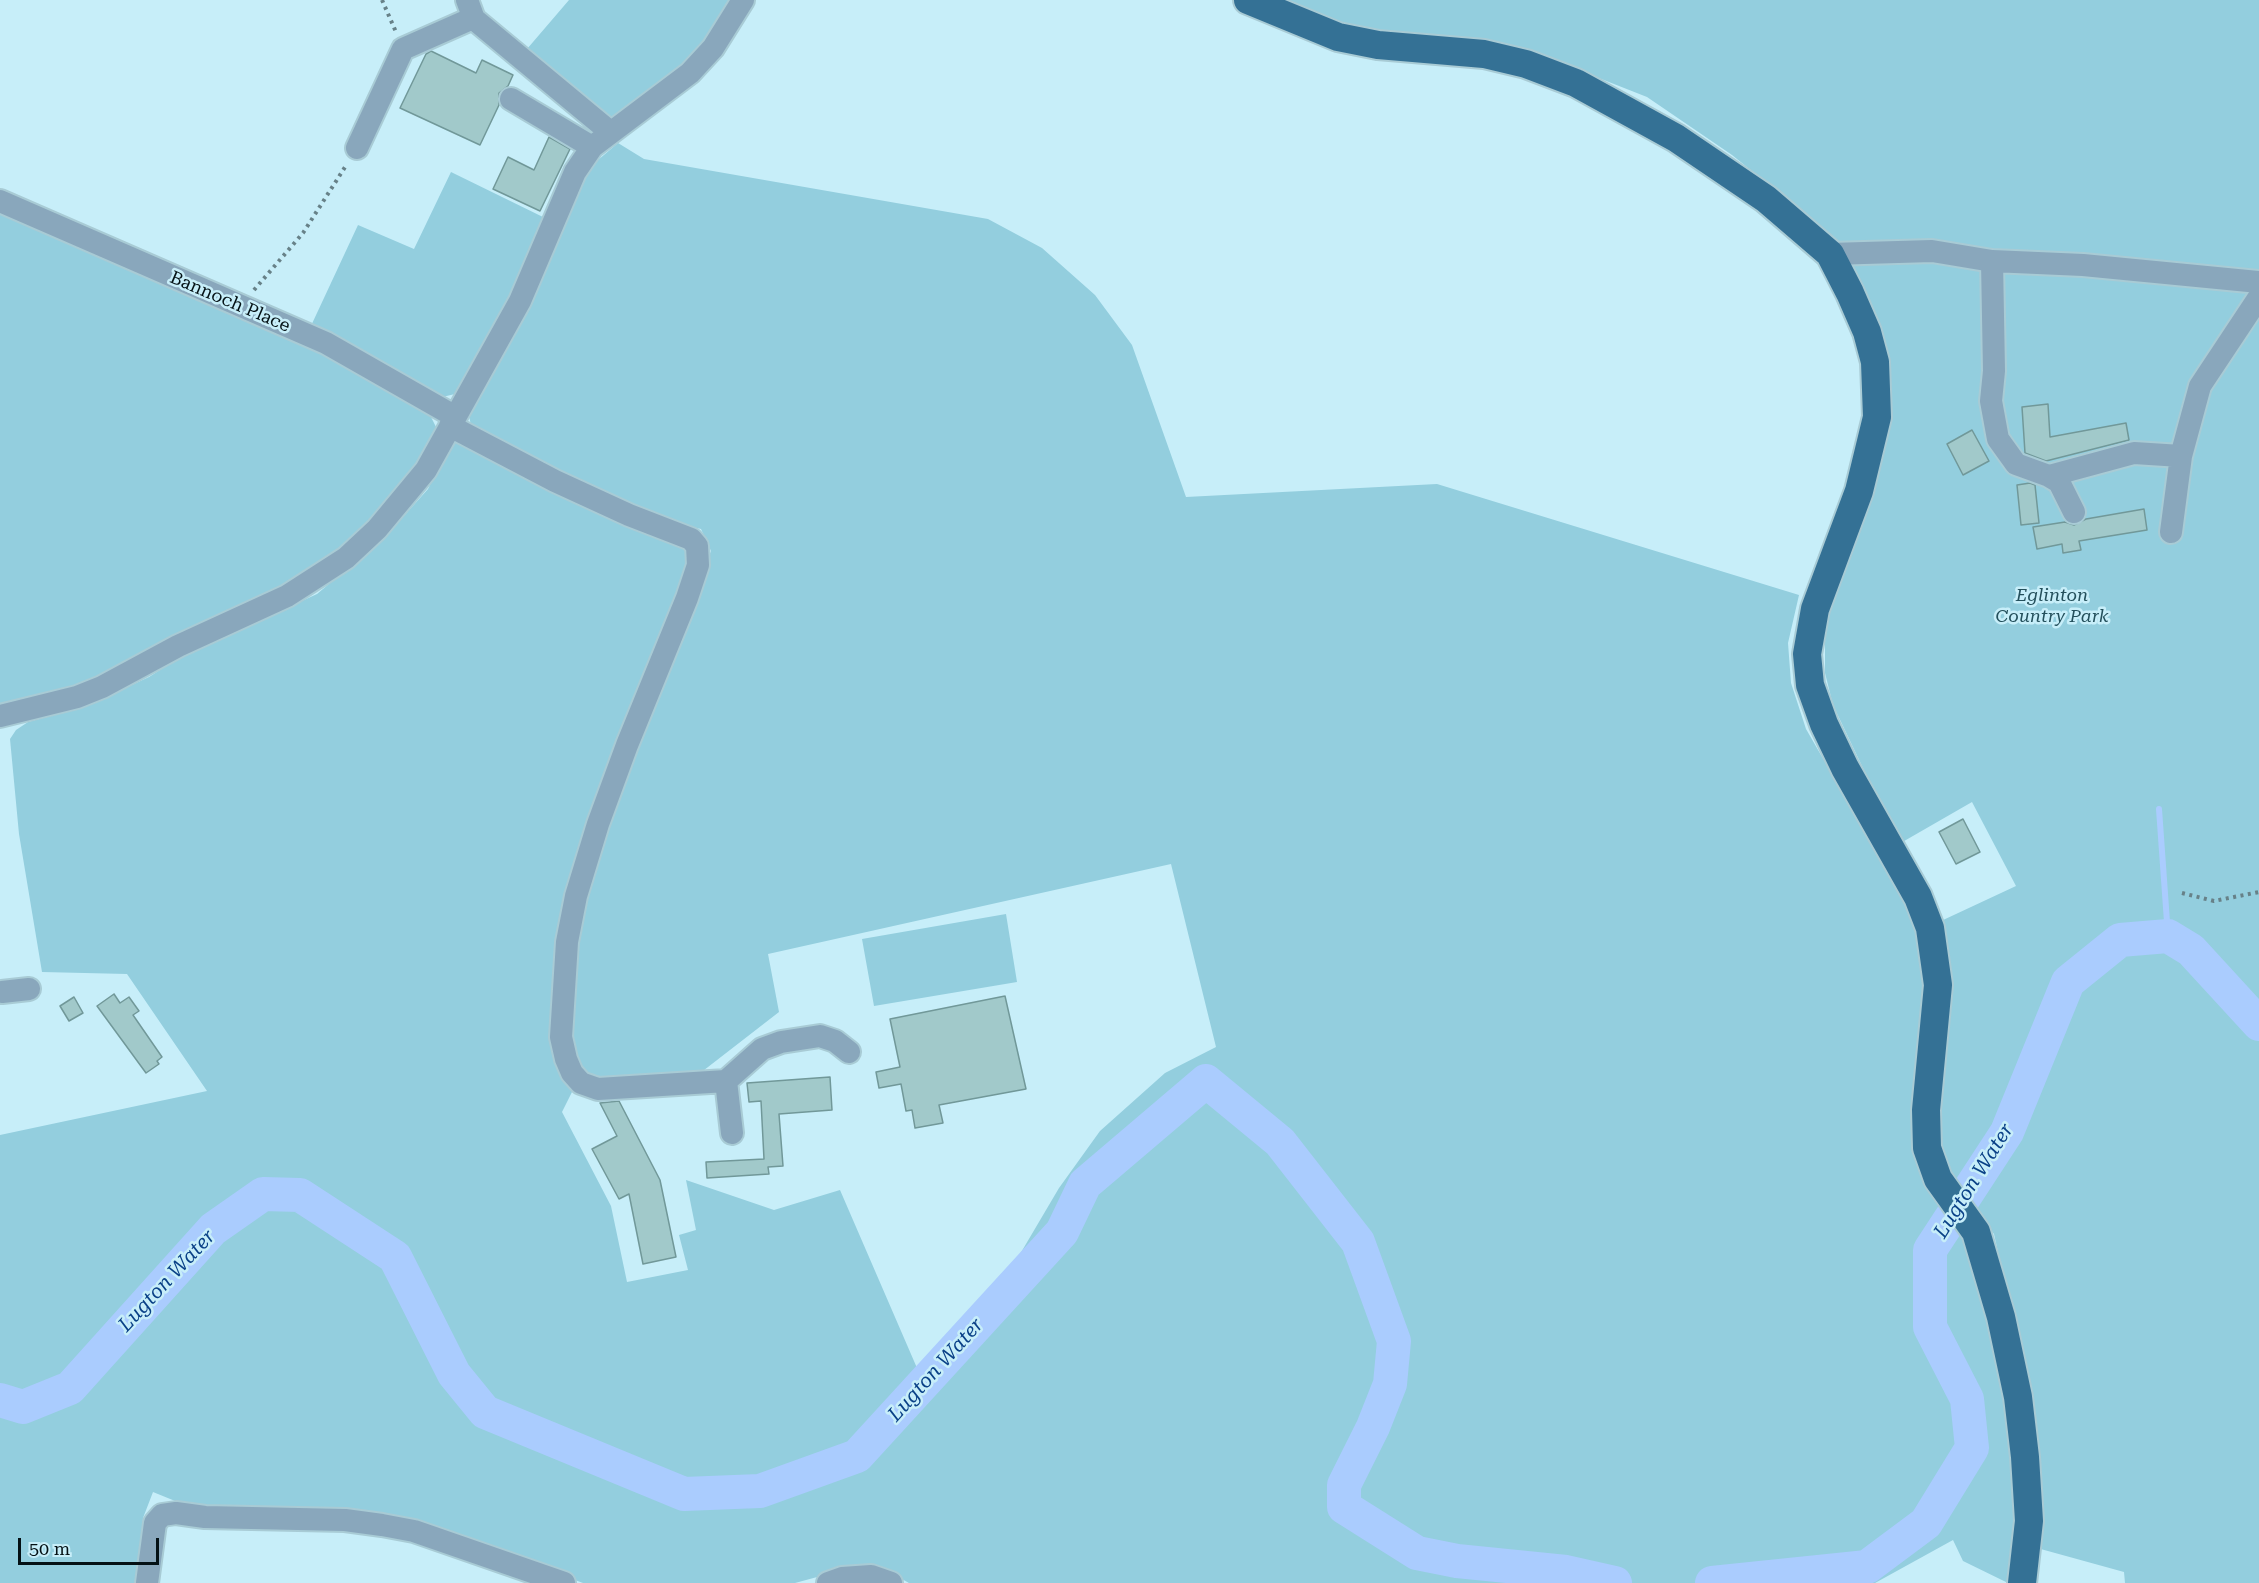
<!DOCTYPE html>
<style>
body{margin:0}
#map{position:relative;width:2259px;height:1583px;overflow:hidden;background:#c7eef9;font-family:"Roboto Serif",serif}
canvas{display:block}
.scale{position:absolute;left:18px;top:1538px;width:141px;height:27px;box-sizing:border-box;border:3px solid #041115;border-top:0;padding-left:8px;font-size:18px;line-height:21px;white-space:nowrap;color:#041115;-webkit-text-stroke:4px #c7eef9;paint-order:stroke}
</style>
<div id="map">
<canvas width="2259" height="1583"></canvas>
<div class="scale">50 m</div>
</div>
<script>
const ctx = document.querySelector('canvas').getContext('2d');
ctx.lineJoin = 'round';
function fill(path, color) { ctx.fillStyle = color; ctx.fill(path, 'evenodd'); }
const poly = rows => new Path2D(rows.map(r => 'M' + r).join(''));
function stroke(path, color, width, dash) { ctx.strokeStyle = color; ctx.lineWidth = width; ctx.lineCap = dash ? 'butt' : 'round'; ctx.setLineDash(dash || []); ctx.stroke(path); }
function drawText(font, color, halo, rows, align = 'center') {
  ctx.font = font + ' "Roboto Serif",serif'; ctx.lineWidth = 5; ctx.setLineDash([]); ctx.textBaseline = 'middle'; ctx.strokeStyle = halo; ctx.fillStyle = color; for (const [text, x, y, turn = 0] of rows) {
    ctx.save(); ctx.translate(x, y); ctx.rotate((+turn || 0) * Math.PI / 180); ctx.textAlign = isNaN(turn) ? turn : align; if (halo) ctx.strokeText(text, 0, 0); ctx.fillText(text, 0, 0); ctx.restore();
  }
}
fill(poly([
 [569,0,729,0,700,49,643,99,607,120,527,49],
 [1278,0,2259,0,2259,1583,2125,1583,2124,1572,2037,1548,2010,1306,1994,1234,1951,1178,1935,1134,1941,921,2016,886,1972,802,1899,844,1833,705,1825,673,1825,616,1878,472,1857,280,1829,233,1732,155,1647,97,1553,60,1349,25],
 [618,143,644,159,988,219,1042,248,1095,295,1132,345,1186,497,1437,484,1799,595,1788,643,1791,683,1806,729,1908,906,1922,945,1926,985,1913,1110,1965,1230,2002,1363,2020,1503,2008,1583,1963,1561,1953,1540,1875,1583,909,1583,884,1569,854,1567,795,1583,583,1583,425,1524,365,1511,185,1505,153,1492,143,1518,138,1583,0,1583,0,1135,207,1091,127,974,42,972,19,834,10,739,16,730,28,722,77,709,110,695,149,677,180,657,317,594,386,536,428,489,452,439,684,548,689,561,568,897,562,1077,572,1092,562,1112,611,1206,627,1282,688,1270,679,1235,696,1230,686,1180,774,1210,840,1190,917,1368,1013,1266,1059,1188,1100,1131,1165,1073,1216,1047,1171,864,768,954,779,1012,699,1074,602,1079,582,1072,570,1037,576,942,596,865,628,770,711,551,701,529,659,519,599,493,471,425,468,412,581,181,598,160],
 [451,172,545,218,519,285,455,394,438,398,310,328,358,225,414,249],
 [0,212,295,338,427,409,437,429,431,449,346,548,283,589,85,684,0,707],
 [1006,914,1017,982,874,1006,862,939]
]), '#93cede');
stroke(poly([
 [2159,809,2168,936]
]), '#aaccfe', 6);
stroke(poly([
 [0,1400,23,1407,70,1388,213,1229,263,1194,300,1195,395,1257,454,1374,485,1412,684,1494,760,1491,857,1456,1062,1232,1085,1184,1206,1081,1280,1142,1358,1242,1394,1341,1390,1384,1373,1427,1344,1485,1344,1507,1417,1553,1457,1561,1566,1572,1615,1583],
 [1712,1583,1867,1567,1926,1523,1972,1448,1967,1399,1930,1327,1930,1250,2007,1132,2068,982,2120,940,2168,936,2191,950,2259,1024]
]), '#aaccfe', 34);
const building = poly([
 [431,51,476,73,482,60,513,75,508,86,499,93,499,105,480,145,400,108,426,54,431,51],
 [549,137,570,149,540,211,493,189,508,157,534,170,549,137],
 [2048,404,2050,437,2126,423,2129,440,2046,461,2025,453,2022,407,2048,404],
 [1972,430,1989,461,1963,475,1947,444,1972,430],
 [2030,483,2035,485,2039,523,2021,525,2017,485,2030,483],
 [2144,509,2147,530,2079,541,2081,550,2063,553,2062,544,2037,549,2033,527,2065,522,2074,525,2086,519,2144,509],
 [1963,819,1980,852,1956,864,1939,832,1963,819],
 [114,994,120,1003,129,997,139,1011,133,1015,162,1057,157,1061,159,1064,146,1073,97,1006,114,994],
 [1005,996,1026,1089,939,1105,943,1123,915,1128,912,1110,906,1111,901,1084,879,1088,876,1072,900,1067,890,1019,1005,996],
 [74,997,83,1013,69,1021,60,1006,74,997],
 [830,1077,832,1110,779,1114,783,1166,768,1167,769,1174,707,1178,706,1162,764,1159,761,1101,749,1102,747,1083,830,1077],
 [619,1101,660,1180,676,1257,643,1264,629,1194,619,1199,592,1149,617,1136,600,1103,619,1101]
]);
fill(building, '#a1c9ca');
stroke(building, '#719899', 1.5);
const minor = poly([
 [467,0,474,19,609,131],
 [511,99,592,147],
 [357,148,403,49,473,18],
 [0,201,326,343,454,416],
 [1830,254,1932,251,1992,261,2083,265,2259,282],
 [1992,261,1994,371,1991,401,1998,439,2016,464,2049,476,2134,453,2181,456],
 [450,426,555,481,629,515,691,539,697,546,698,565,687,598,627,745,598,824,576,896,567,942,561,1037,566,1059,572,1073,581,1083,598,1089,726,1081],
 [2049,476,2059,482,2074,512],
 [2171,532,2181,456,2200,386,2259,297],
 [0,716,77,697,102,687,178,646,287,596,346,558,377,529,426,470,520,301,575,172,592,147,690,73,713,48,743,0],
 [2,992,29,989],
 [732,1133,726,1081,762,1049,781,1042,820,1036,835,1041,849,1052],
 [147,1583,155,1523,162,1515,176,1513,205,1517,345,1520,382,1525,414,1531,564,1583],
 [828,1583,842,1578,871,1576,891,1583]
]);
const major = poly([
 [1248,0,1338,37,1378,45,1484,54,1526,64,1576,83,1676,138,1766,199,1830,254,1850,293,1867,332,1875,362,1877,417,1859,491,1815,609,1807,654,1810,685,1824,724,1845,768,1918,897,1930,928,1938,985,1926,1110,1927,1148,1938,1179,1976,1232,2001,1317,2018,1397,2025,1457,2029,1521,2022,1583]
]);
stroke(minor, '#a8cbd5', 26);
stroke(major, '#a8cbd5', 32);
stroke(poly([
 [382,0,396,32],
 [254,290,303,233,347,164],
 [2182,893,2214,901,2259,892]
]), '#678188', 4, [3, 4.5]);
stroke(minor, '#89a7bc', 22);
stroke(major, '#347195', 28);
drawText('18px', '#041115', '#c7eef9', [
 ["Bannoch Place",230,302,23]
]);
drawText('italic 18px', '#24505c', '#c7eef9', [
 ["Eglinton",2052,596],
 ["Country Park",2052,617]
]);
drawText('italic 20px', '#0a4187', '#c7eef9', [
 ["Lugton Water",1974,1181,-58],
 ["Lugton Water",167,1281,-47],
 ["Lugton Water",936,1370,-48]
]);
</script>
